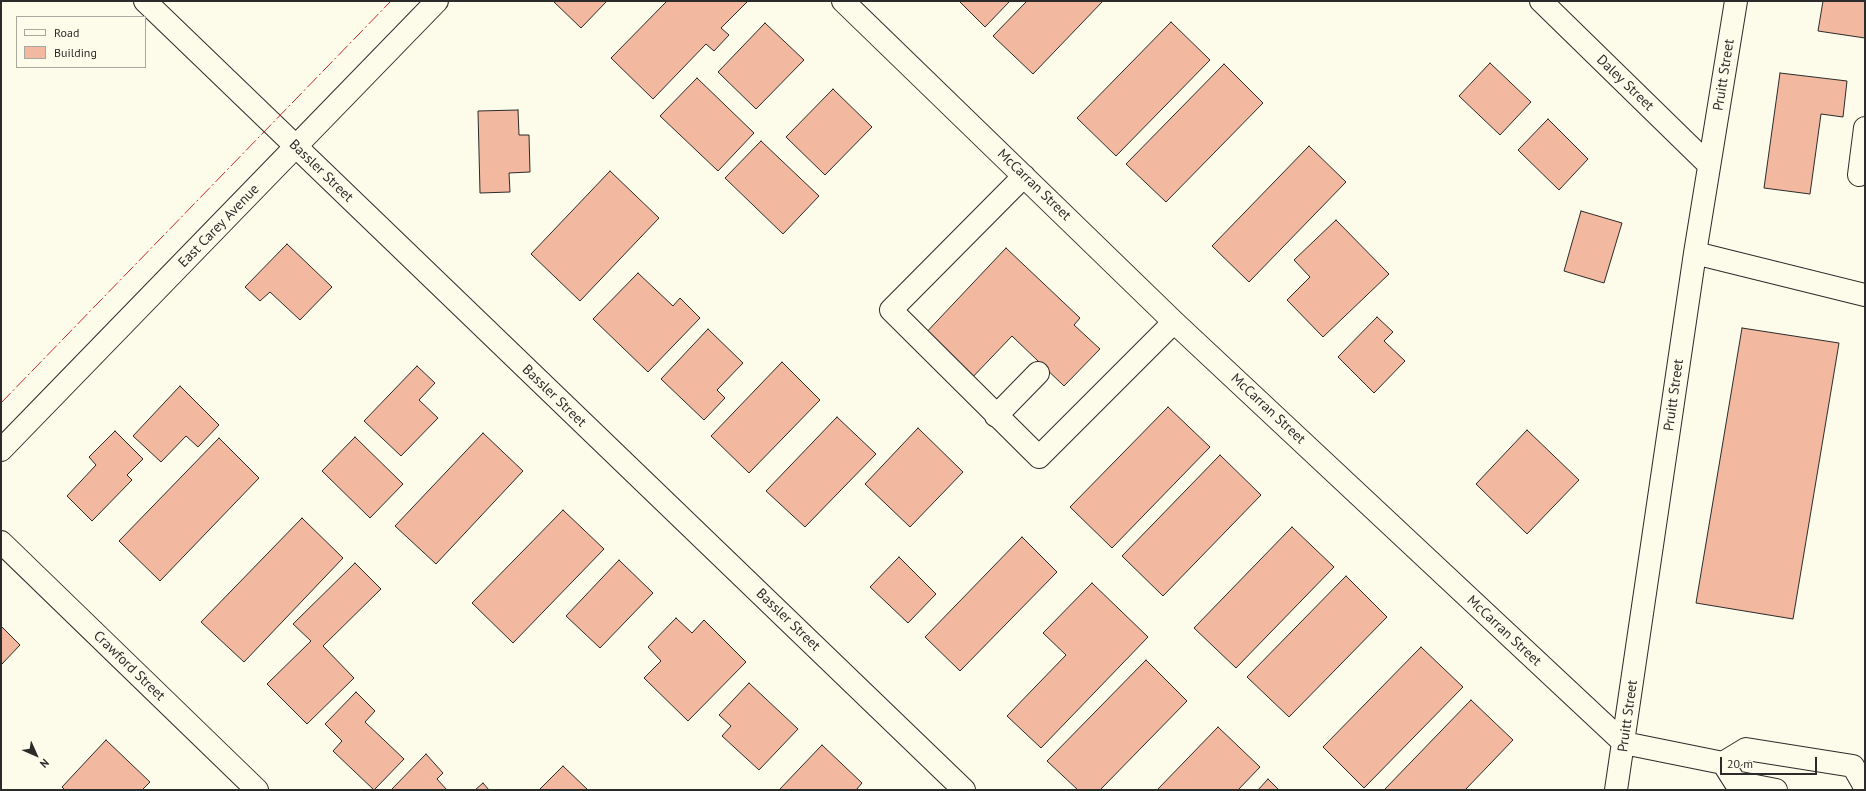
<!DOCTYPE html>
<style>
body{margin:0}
#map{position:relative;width:1866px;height:791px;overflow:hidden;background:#fdfbea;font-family:"PT Sans",sans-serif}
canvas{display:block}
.frame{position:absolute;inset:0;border:2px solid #2b2b2b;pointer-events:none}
.legend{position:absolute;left:16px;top:16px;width:130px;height:52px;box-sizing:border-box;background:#fdfbea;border:1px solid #a9a89e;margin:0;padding:5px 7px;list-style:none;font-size:12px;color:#2b2b2b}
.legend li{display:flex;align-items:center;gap:8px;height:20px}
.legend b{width:20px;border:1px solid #a9a89e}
.north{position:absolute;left:16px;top:735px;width:40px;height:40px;-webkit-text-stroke:3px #fdfbea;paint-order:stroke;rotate:135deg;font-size:11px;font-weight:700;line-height:16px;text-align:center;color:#2b2b2b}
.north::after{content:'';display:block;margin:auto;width:14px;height:18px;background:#2b2b2b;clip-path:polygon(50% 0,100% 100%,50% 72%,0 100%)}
.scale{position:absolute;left:1720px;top:757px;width:97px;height:18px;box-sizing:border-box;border:2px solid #2b2b2b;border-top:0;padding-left:5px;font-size:12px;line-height:14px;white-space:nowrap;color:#2b2b2b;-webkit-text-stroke:3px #fdfbea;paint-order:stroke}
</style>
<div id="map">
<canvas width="1866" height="791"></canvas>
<div class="frame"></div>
<ul class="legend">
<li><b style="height:5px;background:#fdfbea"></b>Road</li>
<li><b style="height:11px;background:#f2b8a0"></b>Building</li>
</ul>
<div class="north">N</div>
<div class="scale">20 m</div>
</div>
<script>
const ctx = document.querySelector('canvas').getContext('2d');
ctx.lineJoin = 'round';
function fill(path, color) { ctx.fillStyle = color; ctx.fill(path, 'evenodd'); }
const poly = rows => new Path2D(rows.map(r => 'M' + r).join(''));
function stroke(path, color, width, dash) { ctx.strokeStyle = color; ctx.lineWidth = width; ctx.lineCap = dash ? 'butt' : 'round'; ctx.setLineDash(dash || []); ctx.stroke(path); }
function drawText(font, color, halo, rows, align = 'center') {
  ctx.font = font + ' "PT Sans",sans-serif'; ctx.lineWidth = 3; ctx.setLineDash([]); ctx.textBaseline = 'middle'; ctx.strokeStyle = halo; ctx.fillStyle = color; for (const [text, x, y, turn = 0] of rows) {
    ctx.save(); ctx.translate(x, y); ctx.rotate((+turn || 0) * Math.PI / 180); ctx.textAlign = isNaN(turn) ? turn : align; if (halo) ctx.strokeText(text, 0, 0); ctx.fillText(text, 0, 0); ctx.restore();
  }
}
const building = poly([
 [553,1,607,1,581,28,553,1],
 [667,1,748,1,721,28,729,35,714,51,706,44,653,99,611,58,667,1],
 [959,1,1010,1,985,27,959,1],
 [1027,1,1103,1,1033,74,993,36,1027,1],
 [1823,1,1865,1,1865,38,1818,31,1823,1],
 [1171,22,1210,60,1116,156,1077,118,1171,22],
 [765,23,804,60,756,109,718,72,765,23],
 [1490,63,1531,102,1500,135,1459,96,1490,63],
 [1224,64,1263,103,1166,202,1126,164,1224,64],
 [1780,73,1847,81,1843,117,1821,114,1810,194,1764,188,1780,73],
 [697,78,754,133,718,171,660,116,697,78],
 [833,89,872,127,825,175,786,137,833,89],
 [518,110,519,135,529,135,530,172,509,173,510,192,480,193,478,111,518,110],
 [1548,119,1588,159,1559,190,1518,150,1548,119],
 [761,141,819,196,783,234,725,178,761,141],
 [1309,146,1346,182,1249,282,1212,246,1309,146],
 [610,171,659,218,580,301,531,254,610,171],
 [1581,211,1622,223,1604,283,1564,271,1581,211],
 [1336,220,1389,274,1323,337,1287,300,1310,277,1294,260,1336,220],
 [287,244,332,287,300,320,270,292,260,301,245,287,287,244],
 [1006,248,1080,318,1074,325,1100,349,1064,386,1012,336,968,382,921,338,1006,248],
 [638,273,673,306,680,298,700,318,648,372,593,319,638,273],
 [1377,317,1393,332,1384,341,1405,361,1374,393,1338,357,1377,317],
 [1742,328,1839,343,1793,619,1696,603,1742,328],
 [708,329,743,363,717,390,725,398,704,420,661,379,708,329],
 [782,362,820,400,749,473,711,436,782,362],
 [417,366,435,383,419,400,438,418,401,456,364,421,417,366],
 [180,386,219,425,198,447,186,436,161,462,133,436,180,386],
 [1168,407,1210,447,1112,548,1070,507,1168,407],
 [837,417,876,454,805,527,766,491,837,417],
 [918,428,963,472,910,527,865,484,918,428],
 [1527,430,1579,480,1527,534,1476,484,1527,430],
 [115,431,143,459,127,475,132,480,92,521,67,496,96,465,89,457,115,431],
 [483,433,523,471,436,564,395,526,483,433],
 [355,437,403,484,370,518,322,471,355,437],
 [219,438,259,478,160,581,119,541,219,438],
 [1220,455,1261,495,1163,596,1122,556,1220,455],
 [563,510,604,549,513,643,472,603,563,510],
 [302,518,343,558,244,662,201,622,302,518],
 [1292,527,1334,567,1236,668,1194,628,1292,527],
 [1022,537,1057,572,960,671,925,637,1022,537],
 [899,557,936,594,908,623,870,587,899,557],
 [619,560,653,593,600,648,566,616,619,560],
 [355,563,381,589,323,646,354,678,307,724,267,684,311,641,293,624,355,563],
 [1346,576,1387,617,1289,717,1247,677,1346,576],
 [1092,583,1148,637,1041,748,1007,716,1066,655,1043,633,1092,583],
 [676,618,692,633,704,620,746,662,688,721,644,678,661,661,648,647,676,618],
 [1,626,20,645,1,665,1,626],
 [1421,647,1463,687,1364,788,1323,747,1421,647],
 [1146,660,1187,701,1100,790,1078,790,1047,761,1146,660],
 [749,683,798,729,759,770,722,736,731,726,719,715,749,683],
 [356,692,375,711,365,722,404,759,374,790,333,751,342,741,325,724,356,692],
 [1471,700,1513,740,1465,790,1384,790,1471,700],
 [1218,727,1260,767,1238,790,1157,790,1218,727],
 [106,740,150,782,142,790,65,790,62,787,106,740],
 [822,745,862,783,856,790,779,790,822,745],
 [426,754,443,773,437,779,447,790,391,790,426,754],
 [563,766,588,790,539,790,563,766],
 [1268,779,1279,790,1258,790,1268,779],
 [483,783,489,790,475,790,483,783]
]);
fill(building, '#f2b8a0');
stroke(building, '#2b2b2b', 1);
const minor = poly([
 [145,1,964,790],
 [843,1,1174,322,1624,743,1723,763,1746,749,1853,766,1865,787],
 [1541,1,1709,165],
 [1859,175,1865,128],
 [1024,176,891,310,1039,457,1174,322],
 [1695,253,1865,295],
 [996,416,1038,373],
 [1,542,257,790],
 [1723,763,1735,782,1776,790],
 [1616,790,1695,253,1736,1]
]);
const major = poly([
 [1,450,437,1]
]);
stroke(minor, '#2b2b2b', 24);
stroke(major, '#2b2b2b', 24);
stroke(minor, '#fdfbea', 22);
stroke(major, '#fdfbea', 22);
stroke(poly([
 [1,403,391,1]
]), '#c62828', 1, [14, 3, 2, 3]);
drawText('14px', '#2b2b2b', '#fdfbea', [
 ["Pruitt Street",1724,75,-81],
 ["Daley Street",1625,83,44],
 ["Bassler Street",321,171,44],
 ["McCarran Street",1034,185,44],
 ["East Carey Avenue",219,226,-46],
 ["Pruitt Street",1674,395,-82],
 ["Bassler Street",554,396,44],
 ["McCarran Street",1268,409,43],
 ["Bassler Street",788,620,44],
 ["McCarran Street",1504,631,43],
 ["Crawford Street",129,666,44],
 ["Pruitt Street",1628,716,-82]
]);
</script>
